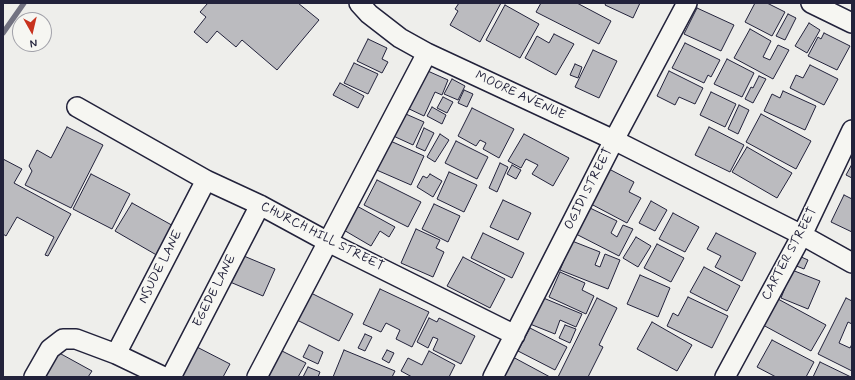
<!DOCTYPE html>
<style>
body{margin:0}
#map{position:relative;width:855px;height:380px;overflow:hidden;background:#eeeeeb;font-family:Mynerve,sans-serif}
canvas{display:block}
.frame{position:absolute;inset:0;border:4px solid #22223b;pointer-events:none}
.north{position:absolute;left:12px;top:12px;width:40px;height:40px;box-sizing:border-box;background:#f6f6f2;border:1px solid #a1a1a9;border-radius:50%;rotate:172deg;font-size:11px;font-weight:700;line-height:16px;text-align:center;color:#22223b}
.north::after{content:'';display:block;margin:auto;width:14px;height:18px;background:#c8321e;clip-path:polygon(50% 0,100% 100%,50% 72%,0 100%)}
</style>
<div id="map">
<canvas width="855" height="380"></canvas>
<div class="frame"></div>
<div class="north">N</div>
</div>
<script>
const ctx = document.querySelector('canvas').getContext('2d');
ctx.lineJoin = 'round';
const poly = rows => new Path2D(rows.map(r => 'M' + r).join(''));
function stroke(path, color, width, dash) { ctx.strokeStyle = color; ctx.lineWidth = width; ctx.lineCap = dash ? 'butt' : 'round'; ctx.setLineDash(dash || []); ctx.stroke(path); }
function fill(path, color) { ctx.fillStyle = color; ctx.fill(path, 'evenodd'); }
function drawText(font, color, halo, rows, align = 'center') {
  ctx.font = font + ' Mynerve,sans-serif'; ctx.lineWidth = 3; ctx.setLineDash([]); ctx.textBaseline = 'middle'; ctx.strokeStyle = halo; ctx.fillStyle = color; for (const [text, x, y, turn = 0] of rows) {
    ctx.save(); ctx.translate(x, y); ctx.rotate((+turn || 0) * Math.PI / 180); ctx.textAlign = isNaN(turn) ? turn : align; if (halo) ctx.strokeText(text, 0, 0); ctx.fillText(text, 0, 0); ctx.restore();
  }
}
stroke(poly([
 [3,33,24,3]
]), '#727281', 5.5);
const building = poly([
 [208,3,298,3,319,20,277,70,242,40,236,47,217,31,207,43,194,32,206,17,200,12,208,3],
 [459,3,501,3,480,42,450,25,458,11,455,9,459,3],
 [541,3,577,3,611,21,599,44,536,12,541,3],
 [606,3,640,3,633,18,605,5,606,3],
 [755,3,767,3,785,12,772,36,745,22,755,3],
 [505,5,539,24,520,58,486,40,505,5],
 [697,8,734,25,721,51,684,34,697,8],
 [788,14,796,18,785,40,776,36,788,14],
 [809,23,820,30,807,53,795,46,809,23],
 [750,29,771,41,763,57,770,60,778,45,789,50,773,79,734,58,750,29],
 [824,33,850,46,837,70,808,56,818,37,821,39,824,33],
 [554,34,574,44,556,75,525,58,537,36,549,43,554,34],
 [368,39,387,48,382,59,388,62,382,73,357,61,368,39],
 [685,43,720,60,711,77,708,75,704,83,672,68,685,43],
 [593,50,617,61,599,98,575,87,593,50],
 [727,59,754,73,742,97,714,84,727,59],
 [354,63,378,74,368,94,344,83,354,63],
 [575,64,582,67,578,78,570,75,575,64],
 [810,65,838,79,824,105,790,88,796,75,803,78,810,65],
 [421,68,448,80,442,95,435,92,424,116,403,106,421,68],
 [669,71,703,88,695,104,679,97,675,105,657,96,669,71],
 [759,76,766,79,753,103,745,99,751,87,753,88,759,76],
 [452,79,465,86,458,100,444,94,452,79],
 [340,83,364,96,358,108,333,95,340,83],
 [464,90,473,94,467,107,458,103,464,90],
 [783,91,816,106,805,130,764,111,772,94,780,98,783,91],
 [711,92,736,104,725,127,700,115,711,92],
 [443,97,453,102,447,113,437,108,443,97],
 [739,105,749,110,738,134,728,129,739,105],
 [432,107,446,115,442,124,427,116,432,107],
 [472,108,514,129,499,158,483,149,486,143,480,140,476,146,458,136,472,108],
 [399,111,424,122,413,145,389,134,399,111],
 [761,114,811,141,796,169,746,142,761,114],
 [67,127,103,145,71,208,25,185,32,171,29,166,37,150,51,158,67,127],
 [709,127,744,145,730,172,695,155,709,127],
 [424,128,434,133,425,151,416,147,424,128],
 [440,134,449,140,435,162,427,157,440,134],
 [524,134,569,158,553,186,532,174,538,165,526,159,521,168,508,161,524,134],
 [386,139,424,156,411,185,372,168,386,139],
 [456,141,488,157,477,179,445,163,456,141],
 [747,147,792,173,777,198,732,172,747,147],
 [3,159,22,169,14,183,71,214,48,256,45,255,54,237,17,217,6,236,3,234,3,159],
 [500,163,508,167,497,192,489,188,500,163],
 [852,164,852,178,846,175,852,164],
 [512,165,521,170,516,179,507,174,512,165],
 [609,169,634,182,629,192,641,198,627,223,591,204,609,169],
 [449,172,477,185,464,212,437,199,449,172],
 [91,174,130,194,112,229,73,209,91,174],
 [430,174,442,181,433,197,417,187,423,176,427,178,430,174],
 [377,180,421,202,408,227,364,205,377,180],
 [844,195,852,199,852,232,831,222,844,195],
 [503,200,531,213,518,240,490,227,503,200],
 [651,201,667,210,655,231,639,223,651,201],
 [132,203,177,228,160,257,115,231,132,203],
 [434,204,460,216,448,242,422,229,434,204],
 [355,205,395,227,389,237,380,231,371,246,342,229,355,205],
 [590,208,617,221,611,233,617,237,623,225,633,229,619,256,576,234,590,208],
 [673,213,699,227,685,252,659,239,673,213],
 [416,229,440,240,436,248,444,252,433,277,401,263,416,229],
 [483,233,524,253,512,278,471,258,483,233],
 [716,233,756,253,742,281,715,267,721,256,707,249,716,233],
 [636,237,651,246,638,267,623,258,636,237],
 [572,241,600,252,595,265,600,267,605,254,620,260,608,289,560,270,572,241],
 [657,244,684,258,671,282,644,268,657,244],
 [227,249,275,269,263,296,216,276,227,249],
 [799,256,808,260,804,269,794,265,799,256],
 [463,257,505,279,490,308,447,286,463,257],
 [704,267,740,286,727,311,690,292,704,267],
 [792,270,820,281,808,309,781,298,792,270],
 [560,272,585,283,582,290,594,296,586,314,549,297,560,272],
 [640,275,670,288,658,317,627,304,640,275],
 [380,289,429,312,412,347,396,339,400,330,386,323,381,332,363,324,380,289],
 [311,293,353,314,339,341,297,320,311,293],
 [541,297,582,314,576,327,560,320,555,334,530,324,541,297],
 [688,297,728,316,712,348,667,326,673,313,678,316,688,297],
 [597,298,617,308,599,345,603,347,588,377,558,377,597,298],
 [846,298,852,301,852,324,848,322,839,343,850,348,852,344,852,371,818,354,846,298],
 [778,299,826,325,811,351,763,325,778,299],
 [429,318,437,322,439,318,475,336,461,364,433,350,438,339,433,337,428,348,417,342,429,318],
 [652,322,692,345,677,371,637,349,652,322],
 [565,325,576,329,570,343,559,338,565,325],
 [530,328,567,347,555,370,518,351,530,328],
 [365,334,372,337,365,351,358,348,365,334],
 [772,340,814,362,806,377,776,377,757,367,772,340],
 [193,345,230,364,223,377,183,377,177,374,193,345],
 [309,345,323,352,318,364,303,357,309,345],
 [52,349,92,371,88,377,39,377,52,349],
 [280,350,306,363,298,377,266,377,280,350],
 [344,350,395,371,392,377,333,377,344,350],
 [387,350,394,353,389,363,382,359,387,350],
 [429,351,455,365,449,377,412,377,401,371,408,358,422,365,429,351],
 [511,356,550,377,499,377,511,356],
 [820,362,851,377,813,377,820,362],
 [308,367,320,372,318,377,303,377,308,367]
]);
fill(building, '#bbbbbf');
stroke(building, '#22223b', 1);
const street = poly([
 [359,3,369,14,400,38,427,53],
 [811,3,852,23],
 [77,107,206,180,260,205,328,242,515,335],
 [116,354,206,180],
 [34,377,50,349,63,339,76,339,116,354,164,377],
 [171,377,260,205],
 [257,377,427,53,614,140,802,235,852,263],
 [493,377,614,140,687,3],
 [725,377,802,235,852,130]
]);
stroke(street, '#22223b', 22);
stroke(street, '#f6f6f2', 19);
drawText('13px', '#22223b', '#f6f6f2', [
 ["MOORE AVENUE",520,96,25],
 ["OGIDI STREET",589,189,-63],
 ["CHURCH HILL STREET",322,237,27],
 ["CARTER STREET",790,254,-62],
 ["NSUDE LANE",161,267,-63],
 ["EGEDE LANE",215,291,-63]
]);
</script>
